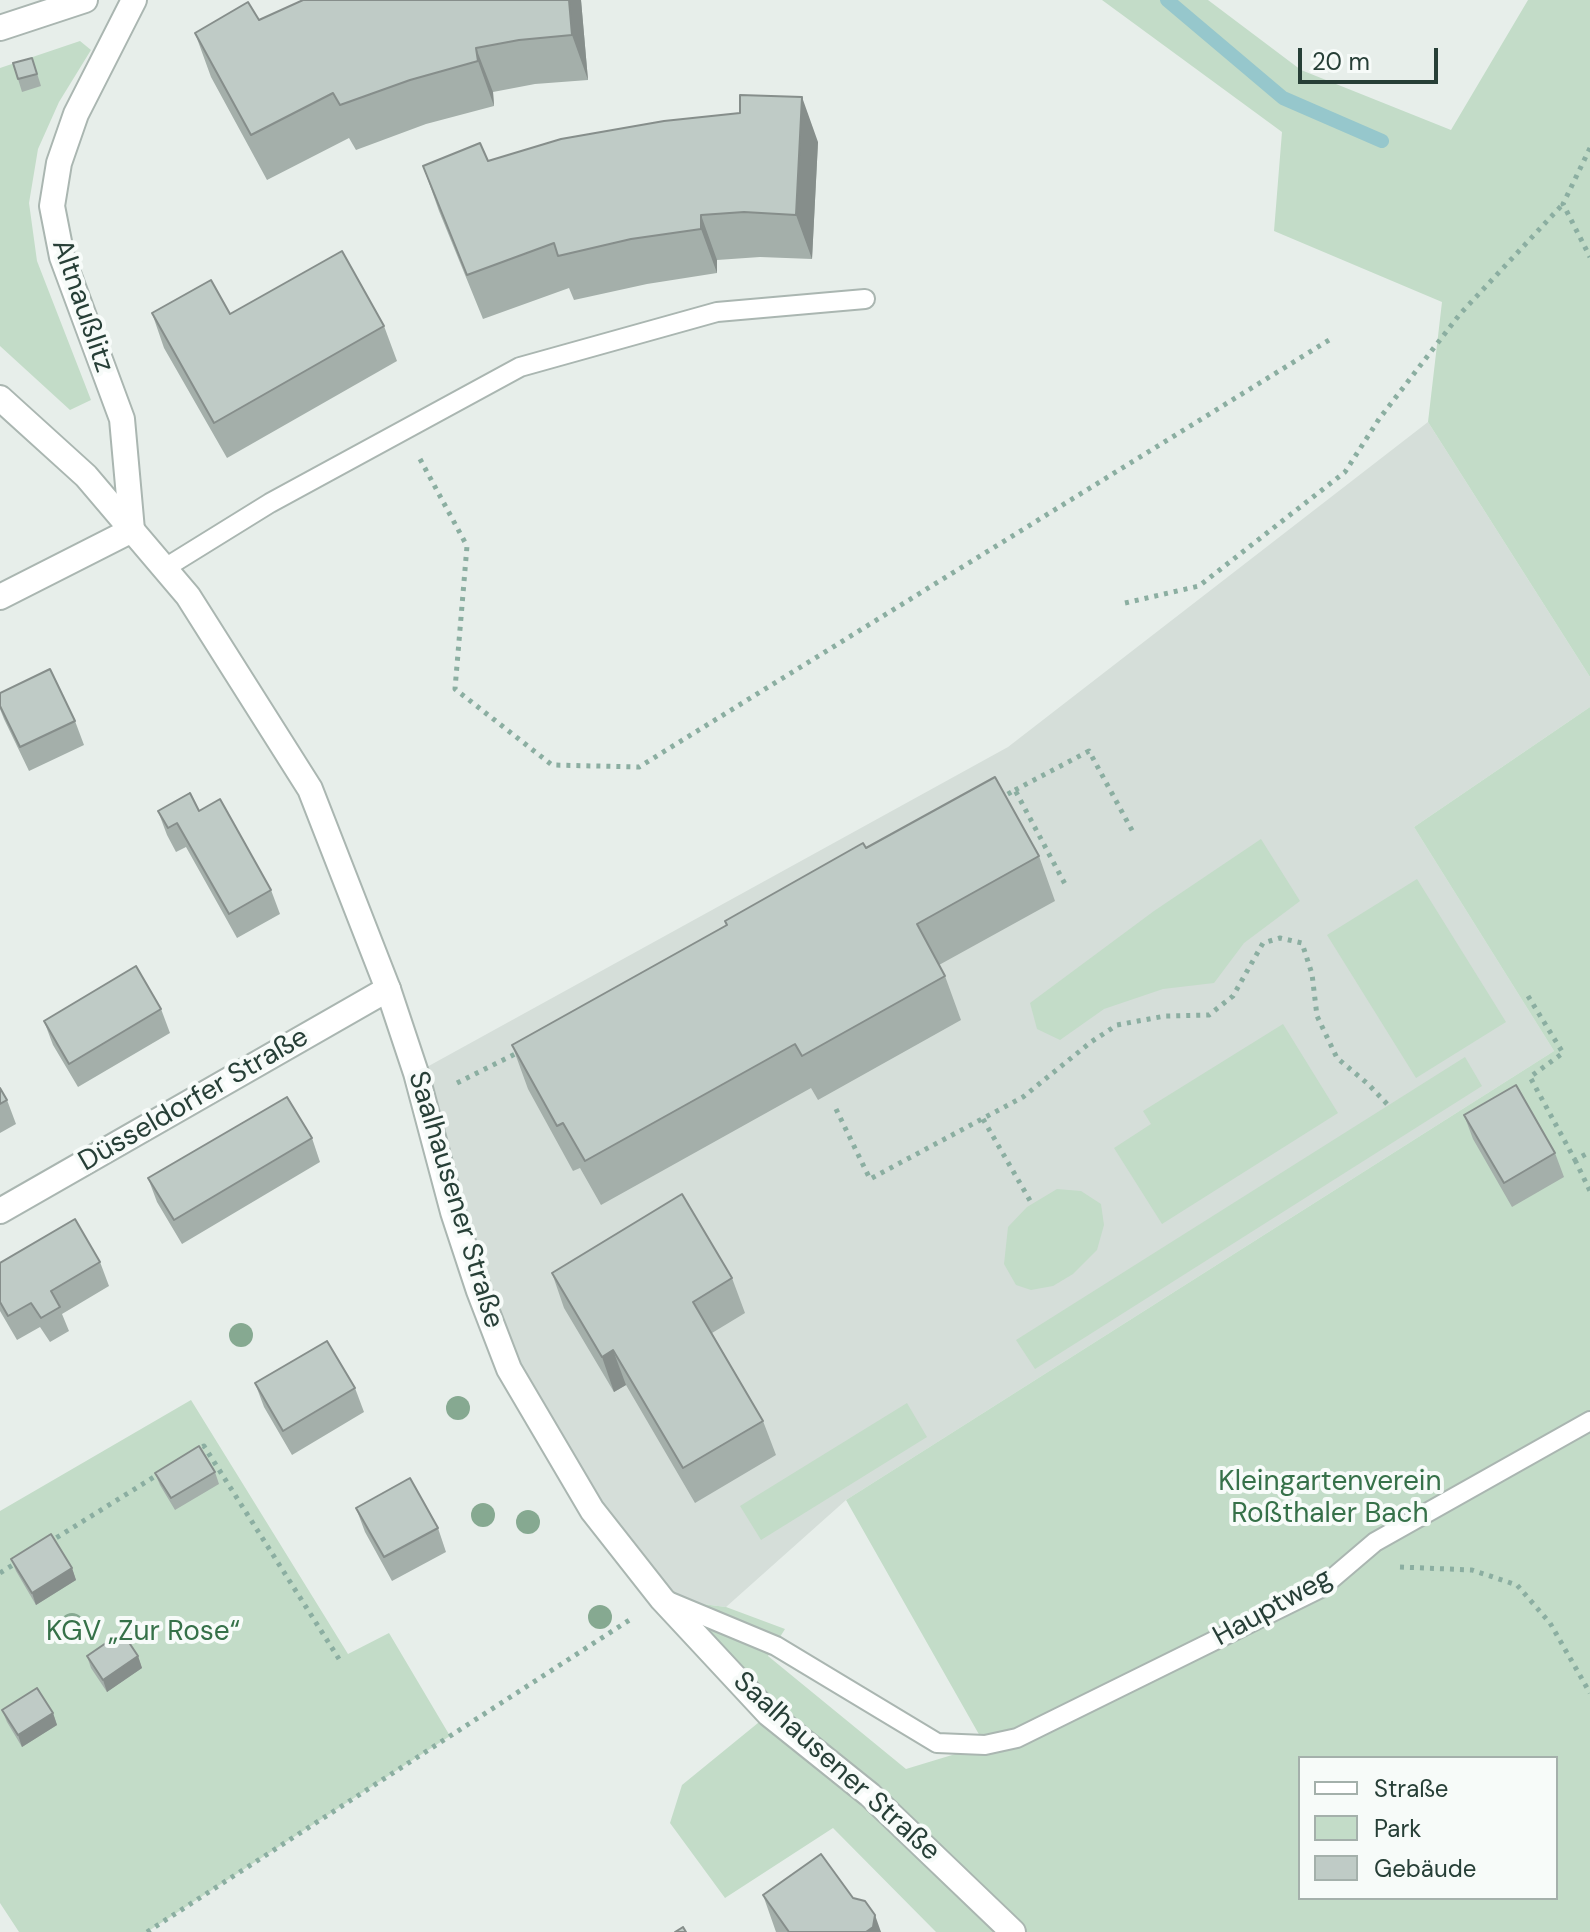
<!DOCTYPE html>
<meta charset="utf-8">
<style>
body{margin:0}
#map{position:relative;width:1590px;height:1932px;overflow:hidden;background:#e7eeea;font-family:"DM Sans",sans-serif}
canvas{display:block}
.legend{position:absolute;left:1298px;top:1756px;width:260px;height:144px;box-sizing:border-box;background:#f7fbf9;border:2px solid #a4b0ab;margin:0;padding:10px 14px;list-style:none;font-size:24px;color:#273f37}
.legend li{display:flex;align-items:center;gap:16px;height:40px}
.legend b{width:40px;border:2px solid #a4b0ab}
.scale{position:absolute;left:1298px;top:48px;width:140px;height:36px;box-sizing:border-box;border:4px solid #273f37;border-top:0;padding-left:10px;font-size:24px;line-height:28px;white-space:nowrap;color:#273f37;-webkit-text-stroke:6px #f7fbf9;paint-order:stroke}
</style>
<div id="map">
<canvas width="1590" height="1932"></canvas>
<ul class="legend">
<li><b style="height:10px;background:#fff"></b>Straße</li>
<li><b style="height:22px;background:#c3dcc8"></b>Park</li>
<li><b style="height:22px;background:#bfcbc6"></b>Gebäude</li>
</ul>
<div class="scale">20 m</div>
</div>
<script>
const ctx = document.querySelector('canvas').getContext('2d');
ctx.lineJoin = 'round';
function fill(path, color) { ctx.fillStyle = color; ctx.fill(path, 'evenodd'); }
const poly = rows => new Path2D(rows.map(r => 'M' + r).join(''));
function stroke(path, color, width, dash) { ctx.strokeStyle = color; ctx.lineWidth = width; ctx.lineCap = dash ? 'butt' : 'round'; ctx.setLineDash(dash || []); ctx.stroke(path); }
function drawText(font, color, halo, rows, align = 'center') {
  ctx.font = font + ' "DM Sans",sans-serif'; ctx.lineWidth = 8; ctx.setLineDash([]); ctx.textBaseline = 'middle'; ctx.strokeStyle = halo; ctx.fillStyle = color; for (const [text, x, y, turn = 0] of rows) {
    ctx.save(); ctx.translate(x, y); ctx.rotate((+turn || 0) * Math.PI / 180); ctx.textAlign = isNaN(turn) ? turn : align; if (halo) ctx.strokeText(text, 0, 0); ctx.fillText(text, 0, 0); ctx.restore();
  }
}
fill(poly([
 [1428,422,1590,677,1590,707,1414,827,1554,1051,846,1500,726,1607,662,1599,509,1369,416,1073,1008,747]
]), '#d5ded9');
fill(poly([
 [1102,0,1208,0,1301,70,1451,130,1528,0,1590,0,1590,677,1428,422,1442,302,1274,231,1282,132],
 [80,41,91,50,59,102,38,149,29,203,37,261,91,400,70,410,0,346,0,68],
 [1590,707,1590,1932,936,1932,833,1828,725,1898,670,1823,682,1785,769,1714,662,1599,726,1607,785,1629,768,1656,906,1769,985,1745,846,1500,1554,1051,1414,827],
 [1300,1758,1556,1758,1556,1898,1300,1898],
 [1261,839,1300,901,1244,943,1214,983,1163,989,1104,1009,1060,1040,1037,1029,1030,1003,1154,911],
 [1417,879,1506,1022,1416,1078,1327,935],
 [1283,1024,1338,1113,1162,1224,1114,1148,1151,1124,1143,1111],
 [1465,1057,1482,1086,1035,1369,1016,1340],
 [1057,1189,1081,1191,1101,1204,1104,1225,1097,1250,1073,1274,1053,1286,1031,1290,1016,1285,1004,1264,1008,1227,1027,1207],
 [191,1400,348,1654,389,1633,450,1736,147,1932,19,1932,0,1903,0,1511],
 [907,1403,927,1437,761,1540,740,1506]
]), '#c3dcc8');
stroke(poly([
 [1167,0,1283,98,1382,141]
]), '#96c7cc', 14);
const service = poly([
 [165,568,270,503,520,367,717,312,865,299],
 [668,1601,776,1646,937,1743,985,1745,1017,1738,1321,1588,1375,1542,1590,1421]
]);
const minor = poly([
 [0,28,85,0],
 [0,597,132,530,122,419,62,257,52,206,59,163,76,114,134,0],
 [0,1211,388,989]
]);
const tertiary = poly([
 [0,398,86,476,188,596,310,789,388,989,416,1073,453,1212,479,1291,509,1369,592,1510,662,1599,769,1714,870,1795,1013,1932]
]);
stroke(service, '#aab6b1', 22);
stroke(minor, '#aab6b1', 28);
stroke(tertiary, '#aab6b1', 28);
stroke(poly([
 [1590,148,1563,204,1590,257],
 [420,459,467,546,455,689,552,765,639,767,1334,337],
 [1125,603,1199,586,1345,472,1379,419,1460,314,1563,204],
 [1015,790,1089,751,1134,834],
 [999,799,1015,790,1066,886],
 [1528,996,1563,1053,1530,1077,1575,1160,1590,1152],
 [457,1083,519,1052],
 [836,1109,870,1179,1023,1097,1091,1042,1117,1025,1165,1016,1209,1015,1233,996,1263,943,1280,938,1302,943,1312,974,1317,1016,1337,1058,1368,1084,1388,1105],
 [983,1119,1032,1204],
 [1575,1160,1590,1191],
 [194,1452,204,1446,339,1659],
 [48,1543,162,1472],
 [1400,1567,1472,1570,1517,1585,1550,1623,1590,1693],
 [0,1573,16,1563],
 [147,1932,631,1619]
]), '#8baea1', 5, [4, 6]);
stroke(service, '#fff', 18);
stroke(minor, '#fff', 24);
stroke(tertiary, '#fff', 24);
ctx.fillStyle = '#86a991';
for (const [x, y] of [
 [241,1335],
 [458,1408],
 [483,1515],
 [528,1522],
 [600,1617],
 [72,1625]
]) { ctx.beginPath(); ctx.arc(x, y, 12, 0, 2 * Math.PI); ctx.fill(); }
fill(poly([
 [581,0,588,80,535,84,493,92,494,106,426,124,356,150,349,138,267,180,211,77,195,33,259,20],
 [36,70,41,86,22,92,18,79],
 [818,142,812,259,760,257,717,260,717,273,647,284,574,300,569,288,483,319,439,211,423,166,488,161],
 [152,313,384,326,397,361,227,458,164,348],
 [0,693,75,721,84,745,29,771,4,719,0,709],
 [158,811,199,811,271,890,280,914,237,938,186,847,176,852,167,835],
 [866,848,1039,856,1055,901,939,965,945,976,961,1020,818,1100,811,1088,601,1205,580,1168,573,1171,528,1089,512,1045],
 [161,1009,170,1033,78,1087,53,1045,44,1021],
 [0,1088,7,1100,16,1124,0,1133],
 [1464,1115,1555,1153,1564,1177,1512,1207,1473,1139],
 [312,1138,320,1162,182,1244,157,1202,148,1178],
 [100,1262,109,1286,62,1314,69,1331,50,1342,40,1327,17,1340,0,1311,0,1263],
 [552,1273,732,1278,745,1313,712,1333,763,1421,776,1455,695,1503,626,1385,614,1392,564,1308],
 [255,1383,355,1388,364,1412,292,1455,264,1407],
 [215,1472,219,1484,175,1510,160,1485,155,1473],
 [356,1508,438,1528,446,1552,392,1581,365,1532],
 [11,1559,72,1568,76,1580,36,1605,16,1571],
 [87,1656,138,1656,142,1668,107,1692,91,1668],
 [2,1710,53,1713,57,1725,22,1747,7,1722],
 [763,1895,853,1898,881,1932,776,1932]
]), '#a4afaa');
fill(poly([
 [569,0,581,0,588,80,572,35],
 [476,48,493,92,494,106,478,61],
 [802,97,818,142,812,259,796,215],
 [701,215,717,260,717,273,701,229],
 [613,1350,626,1385,614,1392,602,1357],
 [72,1568,76,1580,36,1605,32,1593],
 [138,1656,142,1668,107,1692,103,1680],
 [53,1713,57,1725,22,1747,18,1735],
 [875,1915,881,1932,866,1932]
]), '#868e8b');
const building = poly([
 [303,0,569,0,572,35,519,40,476,48,478,61,410,80,340,105,333,93,251,135,195,33,248,2,259,20,303,0],
 [32,58,37,74,18,79,13,63,32,58],
 [740,95,802,97,796,215,744,212,701,215,701,229,631,239,558,256,554,243,467,275,423,166,480,143,488,161,561,139,664,121,740,113,740,95],
 [342,251,384,326,214,423,152,313,211,280,230,314,342,251],
 [50,669,75,721,20,747,0,706,0,693,50,669],
 [995,777,1039,856,917,924,945,976,802,1056,795,1044,585,1161,563,1123,557,1126,512,1045,727,925,725,921,863,843,866,848,995,777],
 [190,793,199,811,220,799,271,890,229,914,177,823,168,828,158,811,190,793],
 [136,966,161,1009,69,1064,44,1021,136,966],
 [1516,1085,1555,1153,1504,1183,1464,1115,1516,1085],
 [0,1088,7,1100,0,1104,0,1088],
 [287,1097,312,1138,174,1220,148,1178,287,1097],
 [682,1194,732,1278,693,1302,763,1421,683,1468,613,1350,602,1357,552,1273,682,1194],
 [75,1219,100,1262,51,1291,60,1307,41,1318,31,1303,8,1316,0,1302,0,1263,75,1219],
 [327,1341,355,1388,283,1431,255,1383,327,1341],
 [199,1446,215,1472,171,1498,155,1473,199,1446],
 [410,1478,438,1528,384,1557,356,1508,410,1478],
 [51,1534,72,1568,32,1593,11,1559,51,1534],
 [122,1632,138,1656,103,1680,87,1656,122,1632],
 [37,1688,53,1713,18,1735,2,1710,37,1688],
 [821,1854,853,1898,865,1901,875,1915,873,1927,866,1932,789,1932,763,1895,821,1854],
 [683,1927,686,1932,675,1932,683,1927]
]);
fill(building, '#bfcbc6');
stroke(building, '#868e8b', 2);
drawText('28px', '#273f37', '#f7fbf9', [
 ["Altnaußlitz",82,306,71],
 ["Düsseldorfer Straße",194,1100,-30],
 ["Saalhausener Straße",455,1200,73],
 ["Hauptweg",1273,1608,-29],
 ["Saalhausener Straße",836,1767,42]
]);
drawText('28px', '#367149', '#f7fbf9', [
 ["Kleingartenverein",1330,1483],
 ["Roßthaler Bach",1330,1515],
 ["KGV „Zur Rose“",143,1633]
]);
</script>
